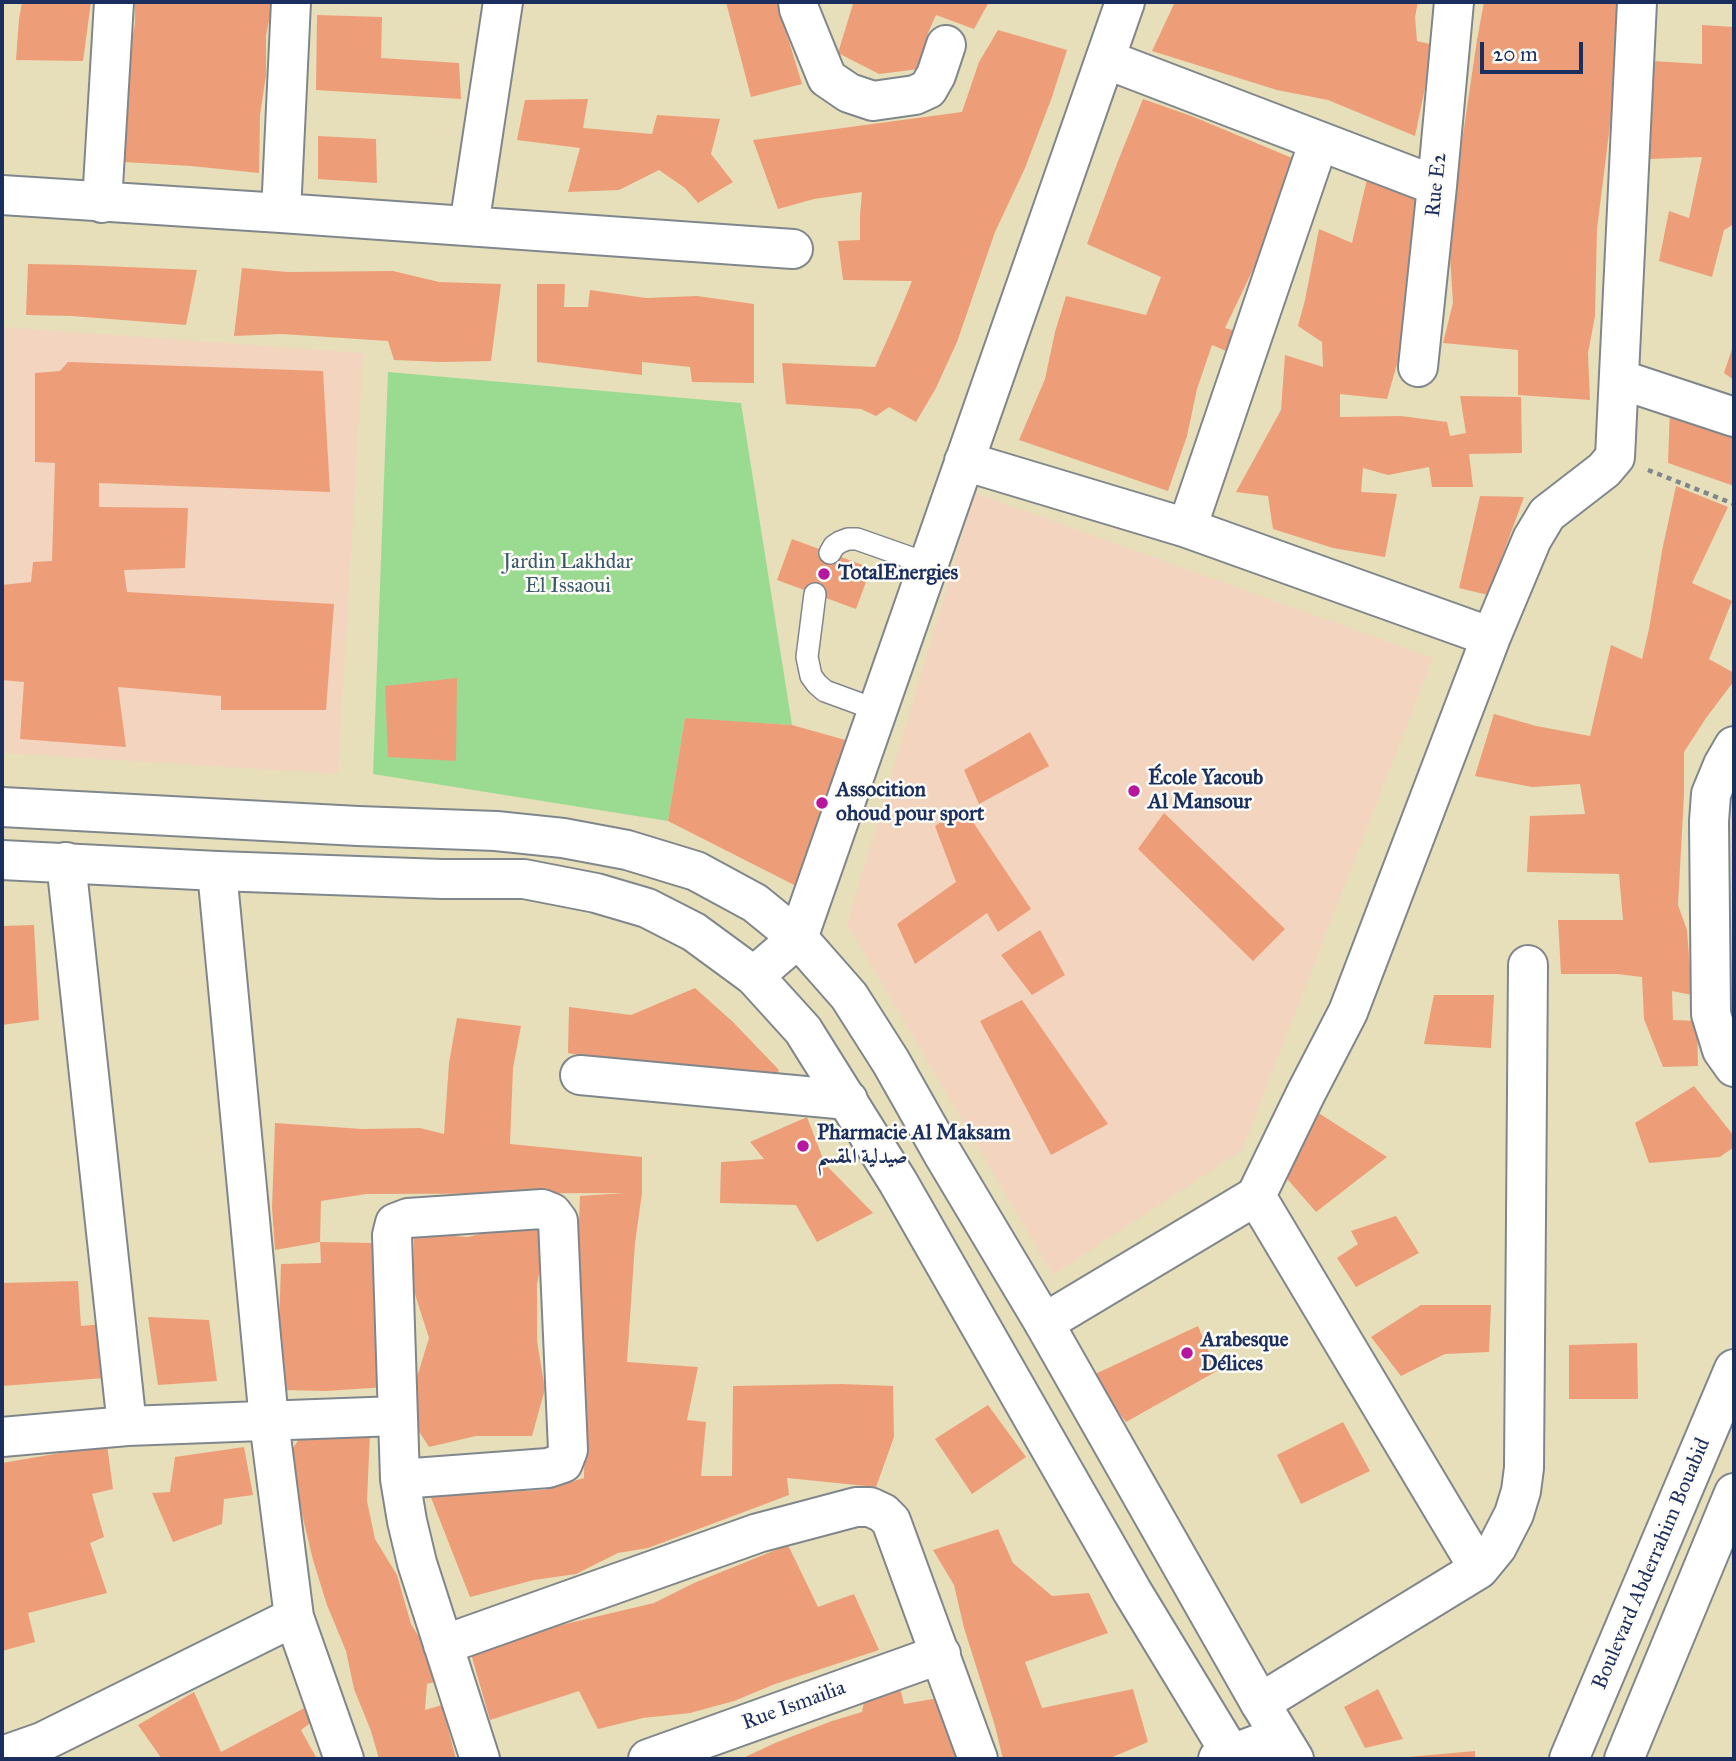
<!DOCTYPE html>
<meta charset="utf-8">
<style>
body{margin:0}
#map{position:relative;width:1736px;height:1761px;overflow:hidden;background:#e6dfba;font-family:"IM FELL Great Primer",serif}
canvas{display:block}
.frame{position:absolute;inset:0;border:4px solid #1b2f5e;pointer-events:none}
.scale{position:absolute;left:1480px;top:42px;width:103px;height:32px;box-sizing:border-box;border:4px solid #1b2f5e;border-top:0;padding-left:9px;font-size:21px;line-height:24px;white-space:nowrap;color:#1b2f5e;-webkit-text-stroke:5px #fdfcf7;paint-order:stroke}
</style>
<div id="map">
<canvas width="1736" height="1761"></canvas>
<div class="frame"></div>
<div class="scale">20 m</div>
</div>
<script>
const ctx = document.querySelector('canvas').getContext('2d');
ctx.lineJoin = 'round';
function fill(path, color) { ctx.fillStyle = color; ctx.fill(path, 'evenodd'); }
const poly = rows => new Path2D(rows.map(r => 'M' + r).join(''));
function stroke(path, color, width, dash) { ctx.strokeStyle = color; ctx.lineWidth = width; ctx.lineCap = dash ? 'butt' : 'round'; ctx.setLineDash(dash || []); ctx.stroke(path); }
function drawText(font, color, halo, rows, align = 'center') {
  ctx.font = font + ' "IM FELL Great Primer",Amiri,serif'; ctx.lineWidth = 5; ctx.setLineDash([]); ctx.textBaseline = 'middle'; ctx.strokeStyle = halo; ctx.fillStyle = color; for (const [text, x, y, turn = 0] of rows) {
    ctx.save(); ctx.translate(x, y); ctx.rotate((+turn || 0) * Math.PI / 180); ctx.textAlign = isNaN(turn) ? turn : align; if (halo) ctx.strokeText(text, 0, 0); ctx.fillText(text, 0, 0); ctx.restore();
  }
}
fill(poly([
 [2,327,363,353,338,774,2,753],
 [975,493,1433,658,1242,1150,1053,1275,847,924]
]), '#f3d4bf');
fill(poly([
 [388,372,741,403,792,725,685,719,668,821,373,774]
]), '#9adb91');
fill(poly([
 [22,2,91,2,83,61,16,60,19,19],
 [135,2,273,2,266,35,266,75,260,115,259,173,191,166,124,162,127,64,135,24],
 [726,2,777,2,802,84,751,97],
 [848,2,989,2,974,29,936,15,928,33,919,69,879,74,838,53,853,4],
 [1175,2,1418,2,1415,17,1417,41,1434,45,1415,136,1328,100,1277,90,1152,51],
 [1484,2,1623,2,1624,50,1613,101,1597,229,1595,316,1588,353,1590,400,1518,395,1518,350,1443,343,1453,303,1450,257,1451,216,1477,40],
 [317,15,382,17,381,58,459,63,461,99,316,90],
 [1702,25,1734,27,1734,224,1724,230,1712,277,1659,261,1669,211,1689,218,1702,157,1650,159,1648,109,1652,61,1702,64],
 [998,30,1067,50,1052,97,1025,168,995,232,957,342,936,388,916,422,889,407,876,416,861,409,786,404,782,363,875,367,896,320,912,281,843,280,838,241,860,240,860,215,862,192,814,199,778,209,753,140,962,112,979,62],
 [588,99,583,128,652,134,657,115,720,119,711,154,733,182,698,203,685,188,659,170,619,190,568,192,580,148,517,140,525,100],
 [1143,99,1194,117,1304,163,1225,328,1239,332,1226,351,1212,345,1197,389,1187,436,1168,491,1019,440,1045,379,1055,332,1066,296,1146,315,1161,277,1087,244,1118,161],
 [318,136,376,139,377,183,318,179],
 [1367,179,1417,197,1409,253,1409,298,1401,350,1387,399,1340,394,1340,417,1401,416,1447,422,1450,436,1466,433,1460,396,1521,397,1522,453,1469,454,1473,487,1432,487,1429,467,1388,475,1363,468,1361,492,1397,494,1385,557,1333,548,1273,529,1268,496,1236,492,1281,410,1285,355,1323,367,1322,342,1298,326,1305,300,1319,229,1352,243],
 [28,264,79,265,197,270,186,325,72,316,26,315],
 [242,268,288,272,393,271,439,282,501,284,491,361,442,362,394,360,388,341,282,334,234,336],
 [537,284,565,284,564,307,588,307,590,290,646,298,697,296,754,304,754,383,692,382,690,367,642,362,642,375,537,362],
 [1734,343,1734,380,1724,373],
 [68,362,323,371,330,492,99,483,99,507,188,508,185,568,124,570,127,592,334,604,326,710,221,710,221,696,118,687,126,747,20,739,24,682,2,680,2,585,31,582,33,562,52,561,55,463,35,462,35,373,60,371],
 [1670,407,1734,428,1734,486,1668,463],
 [1676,486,1728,507,1692,583,1732,601,1709,659,1734,673,1734,681,1706,718,1684,752,1684,795,1678,905,1687,930,1692,995,1672,991,1673,1020,1697,1021,1698,1066,1663,1067,1644,1019,1642,977,1617,974,1561,974,1558,920,1623,920,1619,874,1527,872,1530,816,1585,814,1580,784,1532,787,1475,776,1494,714,1536,726,1590,736,1611,645,1642,659,1649,629,1662,551],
 [1480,496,1524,497,1488,595,1459,588],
 [792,539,871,568,856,609,777,580],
 [457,678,456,761,388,757,385,686],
 [685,718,792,725,849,741,802,889,668,821],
 [1030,732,1049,766,979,804,964,770],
 [963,807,1031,909,998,932,987,913,915,964,897,924,956,882,935,826],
 [1164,813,1285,929,1253,961,1138,849],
 [34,925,39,1020,2,1025,2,926],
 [1040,930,1065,975,1032,995,1001,955],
 [695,988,733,1022,779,1070,770,1088,624,1064,568,1053,569,1007,631,1015],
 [1434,995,1494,995,1491,1048,1424,1044],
 [1022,1000,1108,1124,1051,1155,980,1021],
 [457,1018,521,1026,513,1068,510,1144,642,1157,642,1193,635,1243,627,1362,698,1367,687,1420,706,1422,701,1476,732,1476,733,1386,841,1384,893,1386,894,1437,876,1487,787,1478,789,1495,648,1548,618,1553,576,1574,534,1580,470,1597,430,1495,544,1490,584,1478,585,1410,578,1246,580,1196,625,1193,366,1194,321,1201,320,1242,275,1250,272,1208,275,1123,362,1129,420,1128,444,1134,449,1063],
 [1694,1086,1734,1136,1734,1147,1720,1157,1649,1163,1635,1123],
 [1317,1112,1387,1157,1316,1212,1283,1174],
 [807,1117,825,1164,873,1213,817,1242,796,1205,720,1203,721,1162,764,1159,750,1142],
 [1396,1216,1419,1253,1356,1287,1337,1258,1358,1244,1351,1231],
 [526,1222,546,1232,537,1285,537,1341,545,1389,532,1436,476,1436,429,1447,415,1425,414,1387,429,1338,413,1288,414,1233,468,1237],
 [320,1242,373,1243,373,1282,381,1330,386,1387,326,1391,281,1390,279,1329,281,1264,321,1263],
 [78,1281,81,1326,104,1324,105,1378,2,1386,2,1283],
 [1421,1305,1491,1305,1489,1352,1445,1354,1401,1376,1371,1337],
 [148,1317,209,1320,217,1381,158,1385],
 [1198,1326,1217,1371,1126,1422,1091,1376],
 [1637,1343,1638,1399,1569,1399,1569,1345],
 [988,1405,1026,1457,972,1494,935,1439],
 [1343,1422,1370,1471,1301,1504,1277,1455],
 [370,1433,367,1501,375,1539,397,1575,411,1624,445,1679,427,1684,425,1710,442,1705,456,1759,379,1759,371,1731,354,1689,346,1651,327,1605,313,1560,288,1455,302,1435],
 [107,1445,113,1489,92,1494,104,1537,90,1543,107,1593,28,1613,35,1642,2,1651,2,1463],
 [244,1447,253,1495,224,1499,222,1524,173,1542,152,1493,170,1492,175,1457],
 [998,1529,1013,1563,1052,1596,1089,1593,1108,1633,1025,1662,1042,1708,1133,1689,1148,1742,1108,1759,1003,1759,995,1726,964,1628,954,1585,933,1550],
 [788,1545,818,1607,854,1594,879,1650,775,1684,734,1701,690,1713,643,1718,598,1729,579,1691,490,1720,471,1654,519,1635,654,1603,694,1583],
 [900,1688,904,1704,944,1697,962,1759,741,1759,775,1743,832,1721,862,1712,866,1692],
 [1378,1689,1403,1739,1365,1748,1344,1707],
 [194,1692,221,1752,312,1704,317,1718,301,1730,317,1759,162,1759,138,1725],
 [1475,1751,1475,1759,1408,1759,1408,1757]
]), '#ed9e79');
const service = poly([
 [830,553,834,546,840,542,848,539,857,539,928,564],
 [815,594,807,657,811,676,817,684,825,691,877,710]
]);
const minor = poly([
 [798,2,799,9,827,78,849,93,873,101,915,95,928,89,936,75,946,45],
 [1105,59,1437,186],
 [2,195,281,213,793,249],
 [102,203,114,2],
 [281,213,291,2],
 [469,226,503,2],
 [1418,367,1437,186,1454,2],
 [1619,379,1734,417],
 [964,461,1187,528,1491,637],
 [1187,528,1319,141],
 [1734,746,1723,765,1711,794,1709,821,1711,1014,1722,1050,1734,1067],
 [66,862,127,1426],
 [217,871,269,1421,294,1617,344,1759],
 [754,976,798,938,1125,2],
 [580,1075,848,1100],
 [1256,1196,1479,1569],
 [1044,1323,1256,1196,1306,1093,1348,1012,1491,637,1532,539,1547,514,1604,470,1615,457,1637,2],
 [2,1437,127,1426,397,1416],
 [400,1479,548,1468,563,1463,568,1450,558,1221,552,1213,542,1209,408,1218,395,1223,392,1235,400,1479,407,1521,417,1563,480,1759],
 [443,1645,758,1533,856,1507,870,1507,883,1513,891,1521,978,1759],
 [1260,1703,1479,1569,1497,1547,1514,1514,1521,1491,1524,1468,1528,965],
 [2,1756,42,1742,294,1617],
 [648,1759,941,1654],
 [1218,1759,1280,1736]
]);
const secondary = poly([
 [1569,1759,1734,1369],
 [1624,1759,1734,1493]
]);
const primary = poly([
 [2,807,358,826,496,831,563,838,627,850,696,871,755,903,798,938,849,996,891,1062,943,1154,1044,1323,1260,1703,1294,1759],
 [2,860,217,871,442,879,524,879,596,893,647,908,694,932,754,976,803,1030,898,1182,1132,1591,1234,1759]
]);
stroke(service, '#80878c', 24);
stroke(minor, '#80878c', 42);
stroke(secondary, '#80878c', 42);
stroke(primary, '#80878c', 42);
stroke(poly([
 [1648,470,1734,504]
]), '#80878c', 4.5, [5, 5]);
stroke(service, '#fff', 21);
stroke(minor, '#fff', 38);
stroke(secondary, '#fff', 38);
stroke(primary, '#fff', 38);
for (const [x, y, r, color] of [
 [824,574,7,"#b5179e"],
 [1134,791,7,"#b5179e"],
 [822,803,7,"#b5179e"],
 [803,1146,7,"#b5179e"],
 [1187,1353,7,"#b5179e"]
]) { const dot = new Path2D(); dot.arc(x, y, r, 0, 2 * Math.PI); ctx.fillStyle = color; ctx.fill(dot); stroke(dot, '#fdfcf7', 2.5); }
drawText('21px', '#1b2f5e', '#fdfcf7', [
 ["Rue E2",1437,185,-84],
 ["Boulevard Abderrahim Bouabid",1652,1564,-67],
 ["Rue Ismailia",794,1706,-20]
]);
drawText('21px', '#3b5a6b', '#fdfcf7', [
 ["Jardin Lakhdar",568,563],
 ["El Issaoui",568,587]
]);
drawText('bold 21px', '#1b2f5e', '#fdfcf7', [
 ["TotalEnergies",838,574],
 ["École Yacoub",1148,779],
 ["Al Mansour",1148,803],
 ["Assocition",836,791],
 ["ohoud pour sport",836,815],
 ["Pharmacie Al Maksam",817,1134],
 ["صيدلية المقسم",817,1158],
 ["Arabesque",1201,1341],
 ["Délices",1201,1365]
], 'left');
</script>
